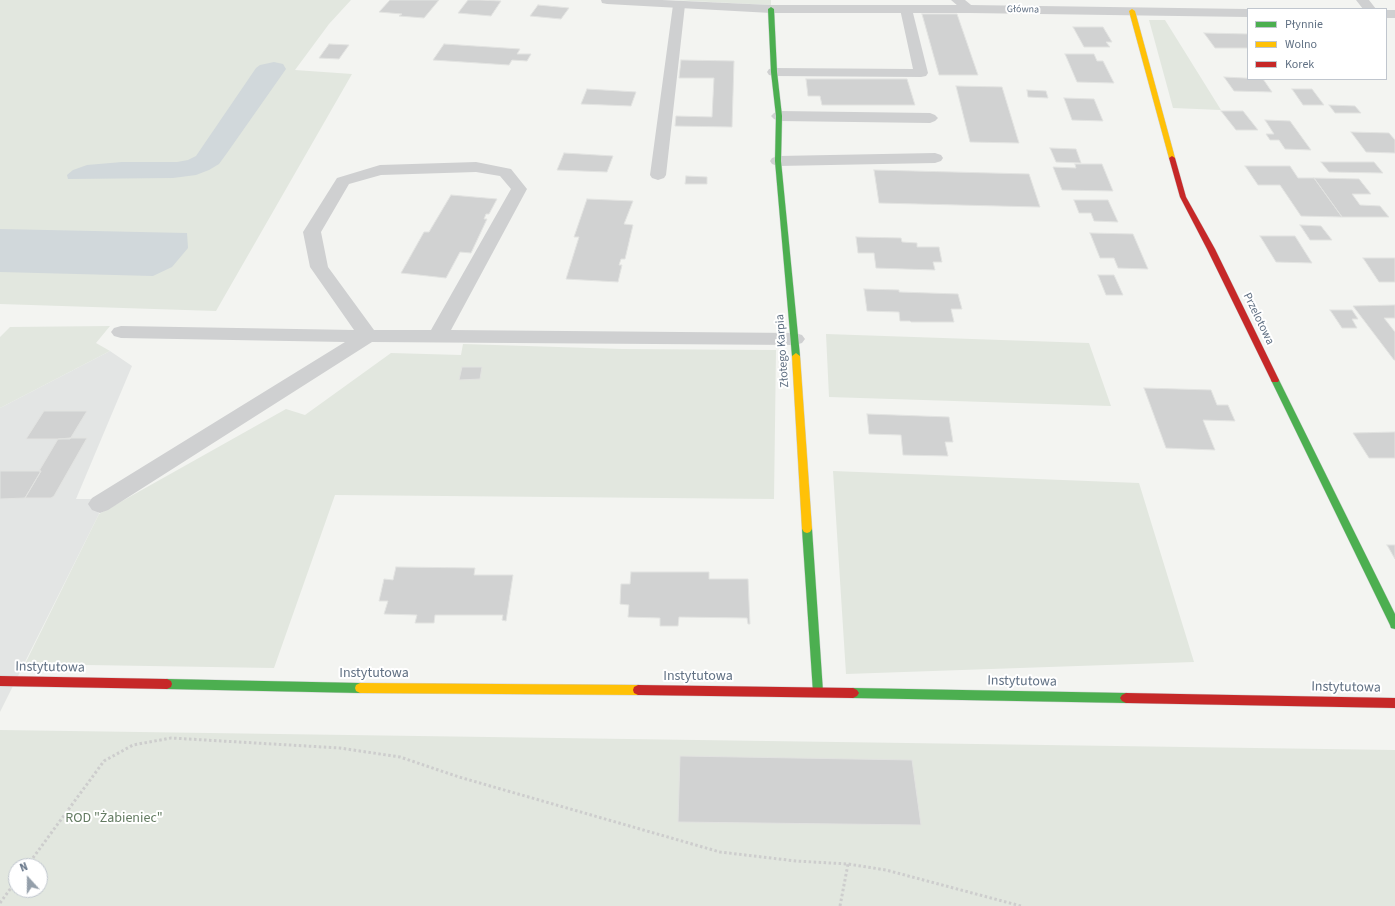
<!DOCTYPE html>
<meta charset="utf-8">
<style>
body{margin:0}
#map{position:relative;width:1395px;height:906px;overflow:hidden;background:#f3f4f1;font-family:"Source Sans 3",sans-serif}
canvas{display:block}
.legend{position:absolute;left:1247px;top:8px;width:140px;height:72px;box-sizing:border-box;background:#fff;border:1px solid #c0c6ce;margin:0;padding:5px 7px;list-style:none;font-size:12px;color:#617184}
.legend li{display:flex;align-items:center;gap:8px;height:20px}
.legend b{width:20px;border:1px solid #c0c6ce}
.north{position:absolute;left:8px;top:858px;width:40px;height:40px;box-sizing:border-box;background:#fff;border:1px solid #c0c6ce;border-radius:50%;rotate:339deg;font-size:11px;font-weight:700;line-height:16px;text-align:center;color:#617184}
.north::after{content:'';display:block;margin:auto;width:14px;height:18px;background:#949faa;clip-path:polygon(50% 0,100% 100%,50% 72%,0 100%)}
</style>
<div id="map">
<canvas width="1395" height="906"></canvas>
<ul class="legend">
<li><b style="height:5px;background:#4caf50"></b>Płynnie</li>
<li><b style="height:5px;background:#ffc107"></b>Wolno</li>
<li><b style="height:5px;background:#c62828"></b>Korek</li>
</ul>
<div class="north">N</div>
</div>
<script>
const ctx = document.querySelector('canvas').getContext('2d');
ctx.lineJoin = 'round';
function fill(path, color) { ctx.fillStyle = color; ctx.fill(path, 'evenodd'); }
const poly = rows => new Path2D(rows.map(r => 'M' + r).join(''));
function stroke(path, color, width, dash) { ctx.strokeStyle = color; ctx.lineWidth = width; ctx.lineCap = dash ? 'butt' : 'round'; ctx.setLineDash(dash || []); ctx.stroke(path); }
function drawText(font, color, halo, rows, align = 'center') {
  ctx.font = font + ' "Source Sans 3",sans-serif'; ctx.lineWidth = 4; ctx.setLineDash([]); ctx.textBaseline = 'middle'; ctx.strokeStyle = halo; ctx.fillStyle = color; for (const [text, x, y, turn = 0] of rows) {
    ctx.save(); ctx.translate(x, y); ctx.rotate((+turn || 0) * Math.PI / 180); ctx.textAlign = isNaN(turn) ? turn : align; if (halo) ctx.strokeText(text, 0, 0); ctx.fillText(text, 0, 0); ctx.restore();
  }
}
fill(poly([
 [110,351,132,366,76,499,94,499,99,514,0,712,0,408]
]), '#e3e5e4');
fill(poly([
 [0,0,351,0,329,24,295,70,352,74,216,311,0,304],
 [675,0,771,0,771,5,690,1],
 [1149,20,1165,20,1221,110,1173,108],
 [110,326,96,343,110,351,0,408,0,337,10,327],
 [826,334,1089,343,1111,406,829,397],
 [463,344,622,349,776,350,774,499,335,495,274,668,25,664,99,514,286,409,305,415,391,353,461,355],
 [833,471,1139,483,1194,662,846,674],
 [0,730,1395,750,1395,906,0,906],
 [16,866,40,866,40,890,16,890]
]), '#e2e7df');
fill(poly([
 [274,62,283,64,286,69,227,153,219,164,209,170,196,175,173,178,68,179,67,175,73,170,87,165,122,162,177,162,188,160,196,156,256,68,260,65],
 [0,229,187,233,188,248,172,267,153,276,0,272]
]), '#d1d8db');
const building = poly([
 [390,0,439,0,424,18,399,16,402,14,379,12,390,0],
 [468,0,480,0,501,1,491,16,458,13,468,0],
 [538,5,569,8,561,19,530,16,538,5],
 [922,14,957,14,978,75,939,75,922,14],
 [1073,27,1103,27,1112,42,1106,42,1110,47,1084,47,1073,27],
 [1204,33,1248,34,1248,48,1215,48,1204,33],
 [329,44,349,45,339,59,319,58,329,44],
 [444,44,520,49,517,54,531,54,527,61,512,60,509,65,433,60,444,44],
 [1065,54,1094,54,1097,61,1103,61,1114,83,1077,82,1065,54],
 [681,60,734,61,732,127,675,126,676,116,712,117,714,78,679,78,681,60],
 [1224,77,1263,79,1272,92,1234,91,1224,77],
 [806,79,907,79,915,105,822,105,820,96,808,96,806,79],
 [956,86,1002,87,1019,143,970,142,956,86],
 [587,89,636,92,631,106,581,104,587,89],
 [1292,89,1312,89,1324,105,1303,105,1292,89],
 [1027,90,1046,91,1048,98,1028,97,1027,90],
 [1064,98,1094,99,1103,121,1072,120,1064,98],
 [1329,105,1355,106,1361,113,1335,113,1329,105],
 [1221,111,1243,111,1258,130,1236,130,1221,111],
 [1265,120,1290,121,1311,150,1285,149,1279,140,1270,140,1266,134,1274,134,1265,120],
 [1351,132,1389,133,1395,140,1395,153,1366,152,1351,132],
 [1050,148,1076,149,1081,163,1056,162,1050,148],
 [564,153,613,156,607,172,557,170,564,153],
 [1321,162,1374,162,1383,173,1329,172,1321,162],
 [1075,164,1102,164,1113,191,1062,190,1053,167,1076,168,1075,164],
 [1245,166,1290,166,1298,178,1314,178,1342,217,1301,216,1280,185,1258,185,1245,166],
 [874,170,1029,174,1040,207,879,203,874,170],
 [686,176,707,177,707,184,685,184,686,176],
 [1314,178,1359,179,1371,194,1352,194,1360,205,1380,206,1389,217,1342,217,1314,178],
 [451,195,497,199,489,214,486,214,484,219,487,219,471,253,460,252,446,278,401,273,424,232,429,232,451,195],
 [587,199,633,201,624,224,633,225,625,259,621,259,619,265,622,265,618,282,566,279,579,237,574,237,587,199],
 [1074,200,1108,200,1118,222,1094,221,1091,213,1079,213,1074,200],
 [1300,225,1321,226,1332,240,1310,240,1300,225],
 [1090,233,1133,234,1148,269,1118,268,1114,258,1100,258,1090,233],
 [1260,236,1295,236,1312,263,1276,262,1260,236],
 [856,237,901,238,902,242,917,243,917,247,939,247,942,262,933,262,935,270,876,268,874,253,858,253,856,237],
 [1363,258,1395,258,1395,282,1379,282,1363,258],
 [1098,275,1114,275,1123,295,1106,295,1098,275],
 [864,289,899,290,899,292,958,294,962,309,951,309,954,322,911,322,910,321,900,321,899,312,867,311,864,289],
 [1395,305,1395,318,1384,318,1395,332,1395,360,1394,360,1353,306,1395,305],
 [1330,310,1352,310,1358,319,1352,319,1357,328,1342,328,1330,310],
 [462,367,482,367,480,379,459,380,462,367],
 [1144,388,1211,390,1217,405,1228,405,1235,421,1203,420,1215,450,1166,448,1144,388],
 [44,411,87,411,70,439,26,439,44,411],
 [867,414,949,417,953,442,945,442,948,456,903,455,901,435,869,434,867,414],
 [1395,432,1395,458,1369,458,1353,433,1395,432],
 [70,438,87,438,54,496,51,498,25,498,41,471,39,471,58,439,70,438],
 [0,471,41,471,25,498,0,499,0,471],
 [1387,545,1395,545,1395,559,1387,545],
 [396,567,475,568,474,575,513,575,506,621,502,620,503,615,435,615,434,623,415,623,417,615,384,614,388,601,379,601,384,579,393,580,396,567],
 [631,572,709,572,709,579,748,579,750,624,748,624,747,618,679,617,678,626,660,626,660,618,628,617,629,605,620,604,621,584,630,584,631,572],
 [680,756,912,760,921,825,678,822,680,756]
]);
fill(building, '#d1d2d2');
stroke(building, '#e2e3e1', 1);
const fast = poly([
 [771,7,774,9,777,72,782,116,781,161,800,356,796,359,792,356,775,161,776,116,771,72,768,9,771,7],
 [1275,377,1279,380,1395,614,1395,629,1391,628,1390,625,1271,380,1275,377],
 [807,525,810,526,812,529,823,692,822,695,818,697,814,695,813,692,802,529,804,526,807,525],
 [167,679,360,683,364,685,365,688,364,691,360,693,167,689,163,687,162,684,163,681,167,679],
 [853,688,1126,693,1130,695,1132,698,1130,701,1126,703,853,698,849,696,847,693,849,690,853,688]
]);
const slow = poly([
 [1132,9,1135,11,1175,158,1174,159,1169,158,1129,11,1132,9],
 [796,353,800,356,812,529,810,532,807,533,804,532,802,529,792,356,796,353],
 [360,683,638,685,642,687,643,690,642,693,638,695,360,693,356,691,355,688,356,685,360,683]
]);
const jam = poly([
 [1172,156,1175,158,1186,197,1215,249,1279,380,1278,382,1272,382,1271,380,1207,249,1180,197,1169,158,1172,156],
 [0,676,167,679,171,681,172,684,171,687,167,689,0,686,0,676],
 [638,685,853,688,857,690,859,693,857,696,853,698,638,695,634,693,633,690,634,687,638,685],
 [1126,693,1395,698,1395,708,1126,703,1122,701,1120,698,1122,695,1126,693]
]);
stroke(fast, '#cfd1d2', 1);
stroke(slow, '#cfd1d2', 1);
stroke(jam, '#cfd1d2', 1);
stroke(poly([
 [27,866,104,761,133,745,171,738,340,748,400,757,459,777,720,852,796,861,848,864,886,870,1021,906],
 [0,903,16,881],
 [840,906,848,864]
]), '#cdcdcd', 3, [2.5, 2.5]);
fill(poly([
 [951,0,965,0,976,9,975,12,965,12,951,0],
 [1356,0,1369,0,1376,9,1363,9,1356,0],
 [679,1,684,2,685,5,666,175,664,178,658,180,652,178,650,175,673,5,674,2,679,1],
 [906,5,911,6,912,9,928,73,926,76,921,77,774,76,769,75,767,72,769,69,774,68,913,69,900,9,901,6,906,5],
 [779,111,930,113,935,115,938,118,935,121,930,123,779,121,774,119,771,116,774,113,779,111],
 [935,153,941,155,943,158,941,161,935,163,778,166,772,164,770,161,772,158,778,156,935,153],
 [476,162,511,169,527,189,451,330,795,333,802,335,805,339,802,343,795,345,372,342,108,510,100,513,92,510,88,504,92,498,345,342,121,338,114,336,111,332,114,328,121,326,354,330,310,267,303,232,337,178,380,165,476,162],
 [476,172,500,176,511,189,431,330,374,330,328,267,321,232,349,184,381,175,476,172]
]), '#cfd0d1');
fill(poly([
 [601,0,662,0,771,5,970,5,1248,9,1248,17,970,13,771,13,607,4,602,3,601,0],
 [1386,10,1395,10,1395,18,1386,18,1386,10]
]), '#cfd0d1');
fill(fast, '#4caf50');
fill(slow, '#ffc107');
fill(jam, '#c62828');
drawText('10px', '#617184', '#fff', [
 ["Główna",1023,10,1]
]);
drawText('12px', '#617184', '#fff', [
 ["Przelotowa",1258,319,64],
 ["Złotego Karpia",783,351,-94]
]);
drawText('14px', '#617184', '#fff', [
 ["Instytutowa",50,668,1],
 ["Instytutowa",374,674],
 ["Instytutowa",698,677],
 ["Instytutowa",1022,682,1],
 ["Instytutowa",1346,688,1]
]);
drawText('14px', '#637b61', '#fff', [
 ["ROD \"Żabieniec\"",114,819]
]);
</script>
